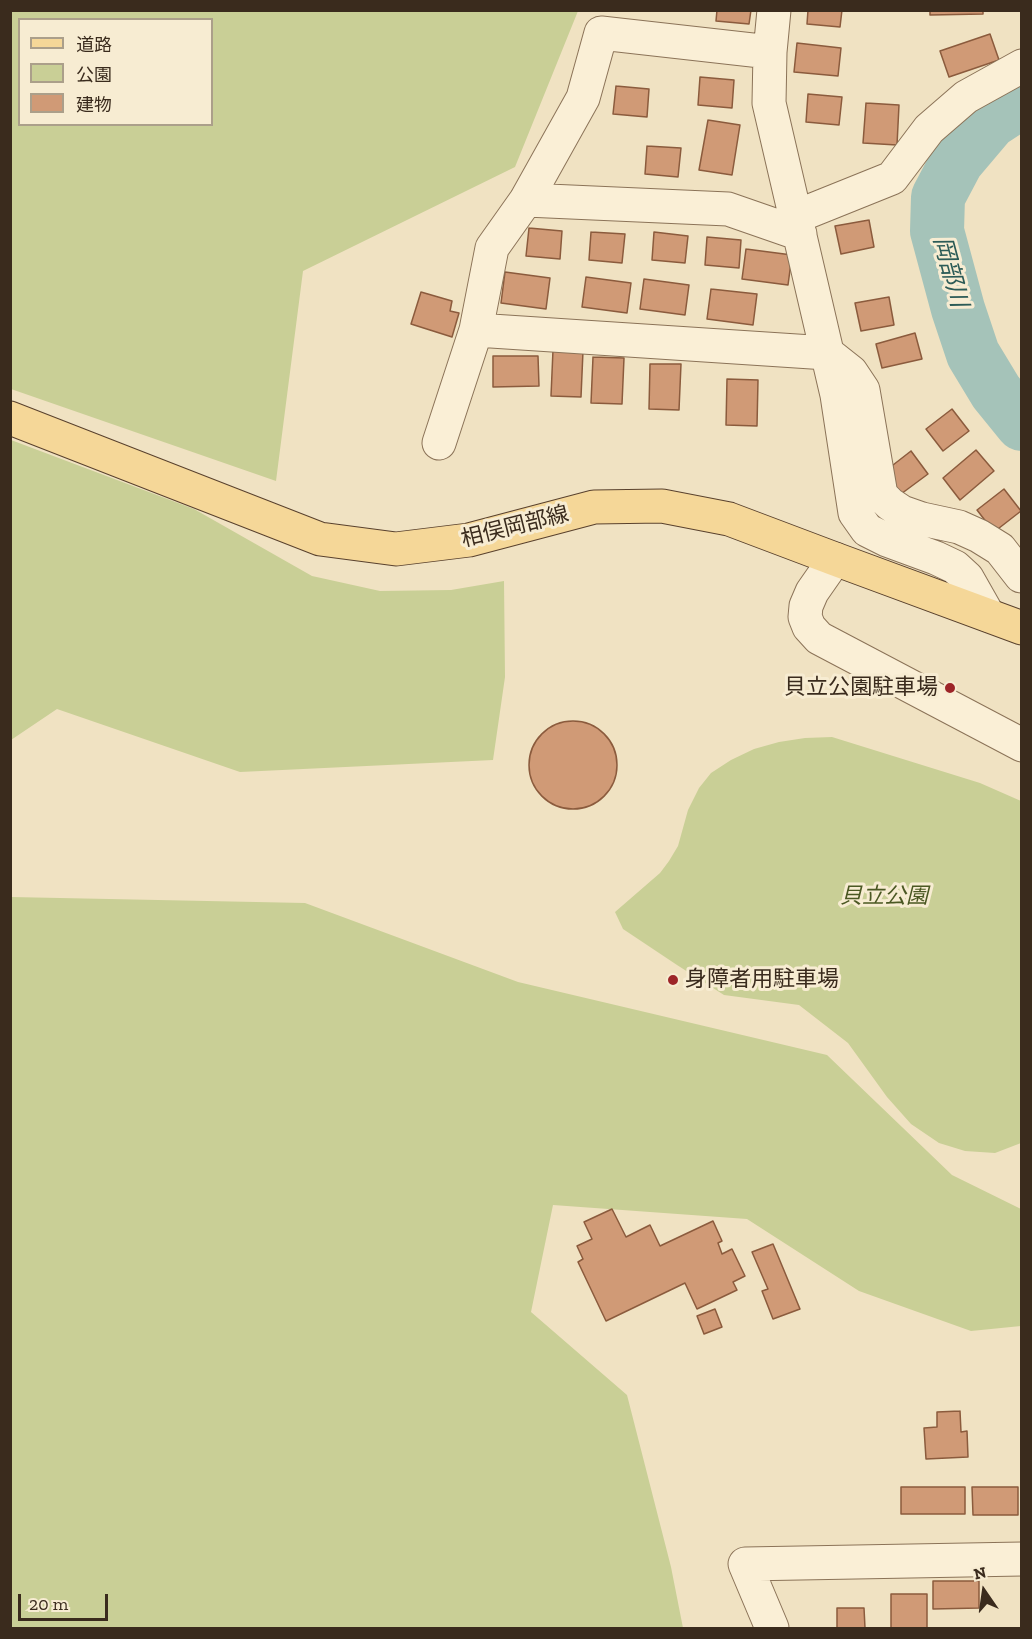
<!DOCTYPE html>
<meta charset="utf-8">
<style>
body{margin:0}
#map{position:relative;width:1032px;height:1639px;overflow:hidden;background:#f0e2c2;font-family:"Zilla Slab","Noto Sans JP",serif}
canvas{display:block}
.frame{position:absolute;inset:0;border:12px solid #3a2b1d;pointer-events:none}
.legend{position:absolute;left:18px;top:18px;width:195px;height:108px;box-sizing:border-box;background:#f7ecd2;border:2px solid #ab9f8a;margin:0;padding:8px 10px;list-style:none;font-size:18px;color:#3a2b1d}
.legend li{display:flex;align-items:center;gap:12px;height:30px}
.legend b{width:30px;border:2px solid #ab9f8a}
.north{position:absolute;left:954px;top:1561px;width:60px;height:60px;-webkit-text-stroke:4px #f7ecd2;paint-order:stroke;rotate:347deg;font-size:16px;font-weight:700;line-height:24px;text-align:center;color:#3a2b1d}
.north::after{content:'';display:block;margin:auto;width:21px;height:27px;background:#3a2b1d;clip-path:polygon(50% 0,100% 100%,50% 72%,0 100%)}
.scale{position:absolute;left:18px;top:1594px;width:90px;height:27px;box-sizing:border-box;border:3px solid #3a2b1d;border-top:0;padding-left:8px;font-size:18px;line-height:21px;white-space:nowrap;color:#3a2b1d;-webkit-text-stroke:4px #f7ecd2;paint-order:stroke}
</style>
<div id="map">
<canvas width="1032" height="1639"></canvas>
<div class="frame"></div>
<ul class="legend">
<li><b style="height:8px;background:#f5d798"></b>道路</li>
<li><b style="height:16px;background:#c9cf96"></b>公園</li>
<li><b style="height:16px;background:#d09a76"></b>建物</li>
</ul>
<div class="north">N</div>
<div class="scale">20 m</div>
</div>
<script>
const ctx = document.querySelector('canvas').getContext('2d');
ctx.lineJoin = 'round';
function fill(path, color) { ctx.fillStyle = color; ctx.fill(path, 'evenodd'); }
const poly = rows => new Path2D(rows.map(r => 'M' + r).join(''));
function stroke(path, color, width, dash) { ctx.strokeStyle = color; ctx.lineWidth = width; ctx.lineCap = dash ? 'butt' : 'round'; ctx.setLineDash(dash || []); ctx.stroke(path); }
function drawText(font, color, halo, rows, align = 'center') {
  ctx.font = font + ' "Zilla Slab","Noto Sans JP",serif'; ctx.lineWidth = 6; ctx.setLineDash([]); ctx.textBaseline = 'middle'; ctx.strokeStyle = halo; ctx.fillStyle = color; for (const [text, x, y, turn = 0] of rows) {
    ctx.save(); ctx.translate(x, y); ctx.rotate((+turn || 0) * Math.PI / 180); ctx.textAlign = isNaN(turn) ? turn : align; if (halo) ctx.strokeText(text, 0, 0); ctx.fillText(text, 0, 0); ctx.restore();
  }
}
fill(poly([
 [11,10,578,10,578,11,515,167,303,271,276,481,11,389],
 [20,20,212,20,212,124,20,124],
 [11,440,194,509,312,576,380,591,451,590,504,581,505,677,493,760,240,772,57,709,11,740],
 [832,737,980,783,1021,801,1021,1143,995,1153,965,1151,939,1143,911,1124,887,1097,848,1043,799,1005,724,995,677,965,623,929,615,912,660,873,669,861,678,846,688,810,699,788,711,773,731,760,754,749,779,742,805,738],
 [11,897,305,903,518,982,827,1055,952,1175,1021,1209,1021,1326,971,1331,859,1291,747,1219,553,1205,531,1312,627,1395,671,1567,683,1628,11,1628]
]), '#c9cf96');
stroke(poly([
 [1022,101,990,122,957,161,938,197,937,231,958,309,973,354,996,392,1022,424]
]), '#a5c3b9', 54);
const building = poly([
 [717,10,751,10,749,24,716,21,717,10],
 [808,10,842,10,840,27,807,24,808,10],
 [930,10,983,10,983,14,930,15,930,10],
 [990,34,999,60,949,77,940,51,990,34],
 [797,43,841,48,838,76,794,72,797,43],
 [700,77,734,80,732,108,698,105,700,77],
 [616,86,649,89,647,117,613,114,616,86],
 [808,94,842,97,839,125,806,122,808,94],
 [866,103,899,105,897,145,863,143,866,103],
 [708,120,740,125,732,175,699,170,708,120],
 [647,146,681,148,678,177,645,174,647,146],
 [869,220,874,247,841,254,835,226,869,220],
 [529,228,562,231,560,259,526,256,529,228],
 [591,232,625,234,622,263,589,260,591,232],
 [654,232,688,236,685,263,652,260,654,232],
 [707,237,741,240,739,268,705,265,707,237],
 [746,249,792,255,788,285,742,279,746,249],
 [505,272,550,278,546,309,501,303,505,272],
 [586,277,631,283,627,313,582,307,586,277],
 [644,279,689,285,685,315,640,309,644,279],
 [711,289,757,294,753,325,707,319,711,289],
 [421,292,452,301,450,311,459,313,452,337,411,324,421,292],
 [889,297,894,325,861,331,855,303,889,297],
 [915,333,922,359,882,368,876,344,915,333],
 [553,350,583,351,581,397,551,396,553,350],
 [493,356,538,356,539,386,493,387,493,356],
 [593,357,624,358,622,404,591,403,593,357],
 [650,364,681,364,679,410,649,409,650,364],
 [727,379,758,380,757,426,726,425,727,379],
 [952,409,969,431,943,451,926,429,952,409],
 [976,450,994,471,960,500,943,478,976,450],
 [911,451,928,474,901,494,884,472,911,451],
 [1004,489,1021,511,994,532,977,510,1004,489],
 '529 765a44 44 0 1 1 88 0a44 44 0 1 1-88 0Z',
 [612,1209,626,1237,650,1225,660,1246,713,1221,722,1241,718,1243,722,1254,732,1249,745,1276,733,1282,737,1290,697,1309,685,1283,606,1321,578,1262,583,1259,577,1246,592,1239,584,1222,612,1209],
 [773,1244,800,1309,773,1319,762,1291,768,1289,752,1252,773,1244],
 [715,1309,722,1327,704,1334,697,1316,715,1309],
 [960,1411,961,1432,967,1431,968,1457,926,1459,924,1428,937,1427,937,1412,960,1411],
 [901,1487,965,1487,965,1514,901,1514,901,1487],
 [972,1487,1018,1487,1018,1515,973,1515,972,1487],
 [933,1581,979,1581,979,1608,933,1609,933,1581],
 [891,1594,927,1594,927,1628,891,1628,891,1594],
 [837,1608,864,1608,865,1628,837,1628,837,1608]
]);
fill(building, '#d09a76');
stroke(building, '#8b5b3d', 1.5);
const minor = poly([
 [774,10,770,52,769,103,837,395,855,513,867,530,887,540,936,558,955,567,967,578,988,615],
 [526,200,728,209,800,234],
 [795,217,892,178,929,129,966,97,1022,66],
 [476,330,827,353,851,372,863,390,881,495,890,504,902,512,922,519,959,527,979,536,1000,549,1021,576],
 [439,443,476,330,492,248,526,200,583,98,601,33,770,52],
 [835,559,812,592,806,606,805,617,809,627,819,638,1022,745],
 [772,1628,745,1564,1022,1559]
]);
const major = poly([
 [10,418,320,539,396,549,469,540,594,507,662,506,729,519,835,559,1022,628]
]);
stroke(minor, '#8b7358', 35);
stroke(major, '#59412d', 35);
stroke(minor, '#faefd6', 33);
stroke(major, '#f5d798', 33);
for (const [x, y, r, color] of [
 [950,688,6,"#9d2528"],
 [673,980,6,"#9d2528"]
]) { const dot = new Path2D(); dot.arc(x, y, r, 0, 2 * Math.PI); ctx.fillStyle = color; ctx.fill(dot); stroke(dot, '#f7ecd2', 2); }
drawText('22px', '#3a2b1d', '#f7ecd2', [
 ["相俣岡部線",515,527,-14]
]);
drawText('22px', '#3a2b1d', '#f7ecd2', [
 ["貝立公園駐車場",938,688],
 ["身障者用駐車場",685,980,"left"]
], 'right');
drawText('italic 22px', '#4b5823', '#f7ecd2', [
 ["貝立公園",884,897]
]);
drawText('italic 24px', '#2c5b57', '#f7ecd2', [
 ["岡部川",950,272,75]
]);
</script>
